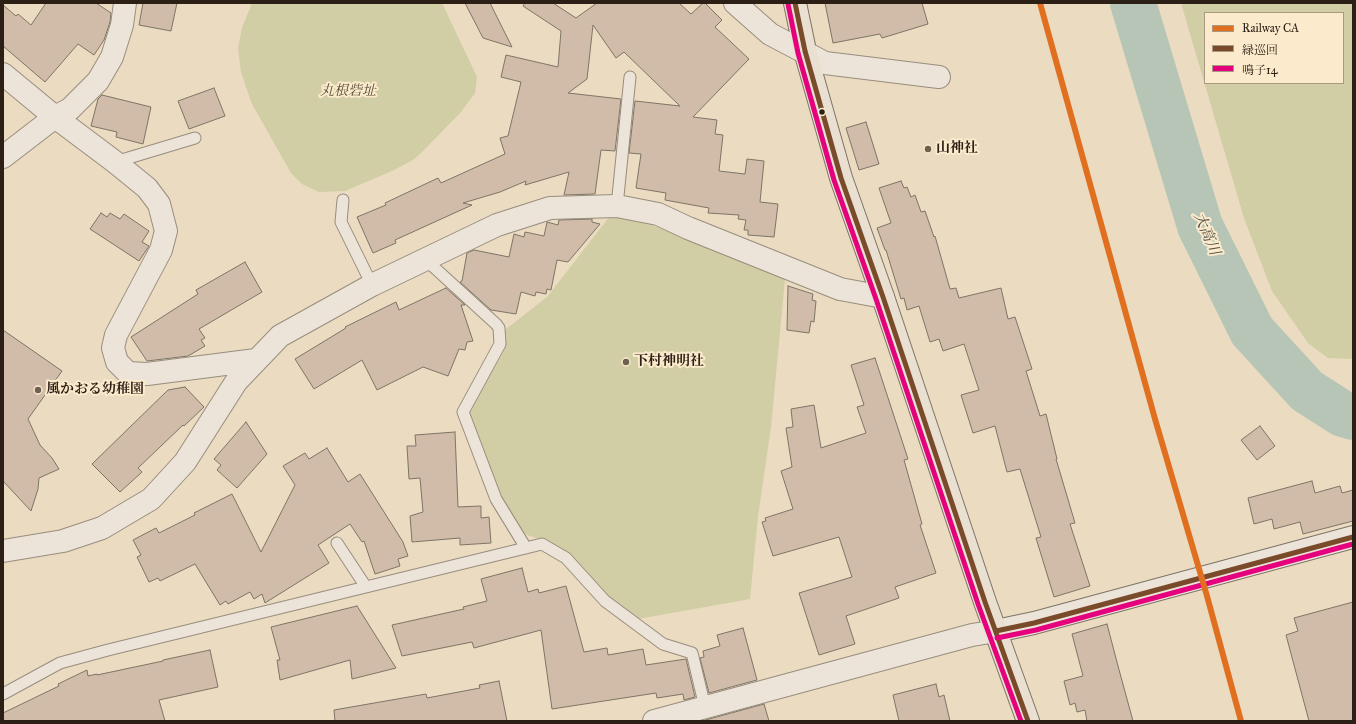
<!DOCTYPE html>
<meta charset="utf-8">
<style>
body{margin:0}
#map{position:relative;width:1356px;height:724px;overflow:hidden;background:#eadbc1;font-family:"IM FELL Great Primer","Noto Serif JP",serif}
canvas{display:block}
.frame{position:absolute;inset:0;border:4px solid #2c1f15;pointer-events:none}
.legend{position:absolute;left:1204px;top:12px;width:140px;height:72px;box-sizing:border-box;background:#fceacc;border:1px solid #a99983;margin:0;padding:5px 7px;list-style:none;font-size:12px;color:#2c1f15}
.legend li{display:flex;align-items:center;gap:8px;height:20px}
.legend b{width:20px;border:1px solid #a99983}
</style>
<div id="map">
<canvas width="1356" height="724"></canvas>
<div class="frame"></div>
<ul class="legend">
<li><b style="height:5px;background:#e07020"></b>Railway CA</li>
<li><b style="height:5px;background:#7a4b2a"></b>緑巡回</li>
<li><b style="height:5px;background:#e5007d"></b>鳴子14</li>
</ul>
</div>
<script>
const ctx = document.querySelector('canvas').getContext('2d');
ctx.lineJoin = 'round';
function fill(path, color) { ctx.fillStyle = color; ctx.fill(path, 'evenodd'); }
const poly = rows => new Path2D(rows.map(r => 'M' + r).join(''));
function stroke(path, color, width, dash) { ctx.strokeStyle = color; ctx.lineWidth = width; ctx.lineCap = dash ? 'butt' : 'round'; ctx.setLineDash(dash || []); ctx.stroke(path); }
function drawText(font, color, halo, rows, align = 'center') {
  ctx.font = font + ' "IM FELL Great Primer","Noto Serif JP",serif'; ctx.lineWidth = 4; ctx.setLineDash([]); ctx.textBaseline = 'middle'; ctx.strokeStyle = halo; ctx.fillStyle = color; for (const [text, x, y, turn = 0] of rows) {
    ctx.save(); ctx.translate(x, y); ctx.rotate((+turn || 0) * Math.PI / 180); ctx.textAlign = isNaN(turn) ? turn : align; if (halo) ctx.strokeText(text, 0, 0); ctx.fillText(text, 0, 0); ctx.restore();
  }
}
fill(poly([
 [252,3,442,3,477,77,475,93,461,112,422,152,413,160,392,171,345,191,319,192,302,184,291,173,252,104,241,72,238,48,242,28],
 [1181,3,1353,3,1353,359,1328,358,1308,343,1272,291,1244,218],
 [1205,13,1343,13,1343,83,1205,83],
 [610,216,648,224,689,239,785,279,771,427,758,516,750,599,638,619,609,598,544,541,522,533,500,497,468,412,503,353,505,330,547,297]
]), '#d1cda4');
stroke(poly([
 [1133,3,1200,226,1252,331,1307,391,1343,414,1353,417]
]), '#b6c5b6', 46);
const building = poly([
 [46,3,96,3,111,13,110,22,104,40,94,55,78,44,45,82,3,46,3,5,16,16,18,14,31,25,46,3],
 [143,3,177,3,171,31,139,25,143,3],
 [465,3,490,3,512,47,483,38,465,3],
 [525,3,553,3,576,18,597,3,679,3,691,14,703,3,705,3,722,20,715,27,749,59,693,117,717,120,715,134,723,135,719,171,745,174,747,159,764,161,760,202,778,204,774,237,748,235,748,230,744,230,746,220,738,219,739,215,708,213,709,208,665,200,666,193,636,188,641,154,629,153,635,101,680,106,624,52,616,58,593,25,587,79,568,93,621,99,615,151,601,150,595,194,564,195,569,172,525,185,526,181,500,192,463,203,472,205,395,240,396,243,373,253,357,217,386,205,385,203,438,178,441,183,505,154,500,138,508,136,521,82,501,77,506,55,558,67,561,31,523,6,525,3],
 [825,3,922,3,928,24,882,38,880,34,833,43,825,3],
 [214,88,225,116,189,129,178,101,214,88],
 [102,95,151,107,143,144,116,137,117,132,91,126,98,99,102,95],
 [866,122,879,164,859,170,846,128,866,122],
 [901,181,904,188,907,187,911,197,915,195,921,212,925,211,934,237,935,236,950,289,956,288,959,298,1001,288,1008,319,1015,317,1032,369,1026,371,1040,416,1046,414,1057,459,1056,459,1075,523,1070,524,1090,586,1054,597,1036,538,1041,537,1020,469,1007,472,995,426,973,433,961,395,979,390,964,344,943,351,939,339,930,342,919,306,907,310,904,298,901,299,886,250,885,250,877,228,891,223,879,188,901,181],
 [101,213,107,217,110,213,120,219,124,214,149,231,142,242,149,246,139,261,90,229,101,213],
 [592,219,592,222,600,224,568,262,557,260,551,290,547,289,546,294,536,292,535,296,521,292,516,314,491,310,460,282,462,281,467,253,474,250,509,257,514,234,524,237,525,232,544,236,547,222,558,225,559,220,592,219],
 [245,262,262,292,199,329,205,338,201,340,205,346,188,356,147,361,131,337,198,294,196,290,245,262],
 [788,286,813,294,812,300,816,301,814,322,811,321,809,333,787,330,788,286],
 [446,288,465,305,461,305,473,341,467,342,465,350,459,349,448,376,423,367,377,390,362,360,314,389,295,359,346,328,345,327,396,302,399,310,446,288],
 [3,330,62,371,28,419,40,445,52,458,59,469,39,478,38,489,31,511,3,481,3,330],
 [875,358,908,459,904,460,922,524,920,525,936,573,895,587,899,598,846,616,855,644,819,655,799,593,852,577,839,537,773,556,762,522,766,521,765,518,793,509,781,471,792,467,786,428,793,427,791,409,814,405,821,448,866,433,857,407,864,405,851,365,875,358],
 [185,387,204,407,184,426,183,425,138,468,142,472,120,492,92,464,168,390,185,387],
 [246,422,267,454,237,488,217,470,221,465,214,459,246,422],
 [1260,426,1275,446,1257,460,1241,440,1260,426],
 [455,432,458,507,481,506,481,518,489,517,491,543,460,545,460,538,412,542,410,516,423,512,420,478,409,479,407,446,416,446,415,435,455,432],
 [327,448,348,482,360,474,403,542,408,556,398,559,400,566,375,574,364,541,362,542,350,524,318,545,329,563,265,603,262,594,254,599,250,592,228,604,226,601,220,605,195,564,160,581,158,578,149,582,137,557,141,555,133,540,156,528,159,533,195,515,194,513,232,494,261,552,295,485,283,466,305,453,309,459,327,448],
 [1312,481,1315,493,1340,486,1342,493,1353,490,1353,521,1303,534,1300,522,1274,529,1272,519,1254,524,1248,498,1312,481],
 [522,568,528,592,538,589,539,593,566,586,584,652,607,648,608,655,643,649,646,665,686,659,695,697,684,700,683,694,657,698,656,693,552,709,541,630,474,648,472,642,402,656,392,625,464,609,463,607,487,601,481,579,522,568],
 [1353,602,1353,721,1309,721,1286,635,1298,631,1294,618,1353,602],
 [357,606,396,668,352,679,350,660,280,680,277,660,280,660,271,627,357,606],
 [1107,624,1118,666,1133,721,1087,721,1085,710,1077,712,1075,703,1070,705,1064,681,1083,676,1072,634,1107,624],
 [743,628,757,680,709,693,700,658,704,657,703,651,720,646,717,635,743,628],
 [210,650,218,687,159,700,165,721,3,721,3,713,59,686,58,684,87,670,88,676,97,674,97,675,163,661,163,660,210,650],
 [499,681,507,721,335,721,334,710,426,694,427,698,480,688,479,685,499,681],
 [936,684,939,697,944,695,950,721,899,721,893,695,936,684],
 [764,704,769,721,702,721,764,704]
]);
fill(building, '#d0bca9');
stroke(building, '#7e7466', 1);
const lane = poly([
 [115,162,195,138],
 [343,200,341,222,372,285],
 [617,206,630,77],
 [426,260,496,324,499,328,500,344,463,412,496,499,526,548],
 [337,543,366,587],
 [3,694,60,663,108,650,542,544,566,558,605,601,663,644,692,653,705,707]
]);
const street = poly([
 [735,3,770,34,825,63,939,77],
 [3,74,55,117,115,162,147,188,159,204,166,231,161,250,116,335,113,348,117,362,128,373,147,374,256,360],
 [3,157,55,117,70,109,98,81,112,57,122,25,125,3],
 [3,551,63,541,102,528,151,499,185,462,236,382,280,336,372,285,497,225,550,208,617,206,658,214,688,228,840,289,883,297],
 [654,721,972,635,996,631]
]);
const secondary = poly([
 [996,631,1034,623,1353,537]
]);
const primary = poly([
 [795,3,805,51,841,178,883,297,985,602,1028,721]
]);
stroke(lane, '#988d7e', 13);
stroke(street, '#988d7e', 24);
stroke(secondary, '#7e7466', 24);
stroke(primary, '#7e7466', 24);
stroke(lane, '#ece4d8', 11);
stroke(street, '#ece4d8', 22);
stroke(secondary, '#ece4d8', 22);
stroke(primary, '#e9e0d1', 22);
stroke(poly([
 [795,3,805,51,841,178,883,297,985,602,1028,721],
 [996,631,1034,623,1353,537]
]), '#7a4b2a', 5);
stroke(poly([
 [788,4,798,53,834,180,876,299,978,604,1021,721],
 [997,638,1036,630,1353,544]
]), '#e5007d', 5);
stroke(poly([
 [1040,3,1155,419,1207,596,1241,721]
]), '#e07020', 6);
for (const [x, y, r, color] of [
 [822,112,3.5,"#2c1f15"],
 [928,149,4,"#6e6151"],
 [626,362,4,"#6e6151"],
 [38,390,4,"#6e6151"]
]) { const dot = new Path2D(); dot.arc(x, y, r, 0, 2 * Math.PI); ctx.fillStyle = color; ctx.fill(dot); stroke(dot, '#fceacc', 1.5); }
drawText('italic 14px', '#585039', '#fceacc', [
 ["丸根砦址",348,92]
]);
drawText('bold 14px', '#2c1f15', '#fceacc', [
 ["山神社",936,149],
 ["下村神明社",634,362],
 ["風かおる幼稚園",46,390]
], 'left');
drawText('italic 15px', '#4e4e44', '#fceacc', [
 ["大高川",1206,234,67]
]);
</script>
